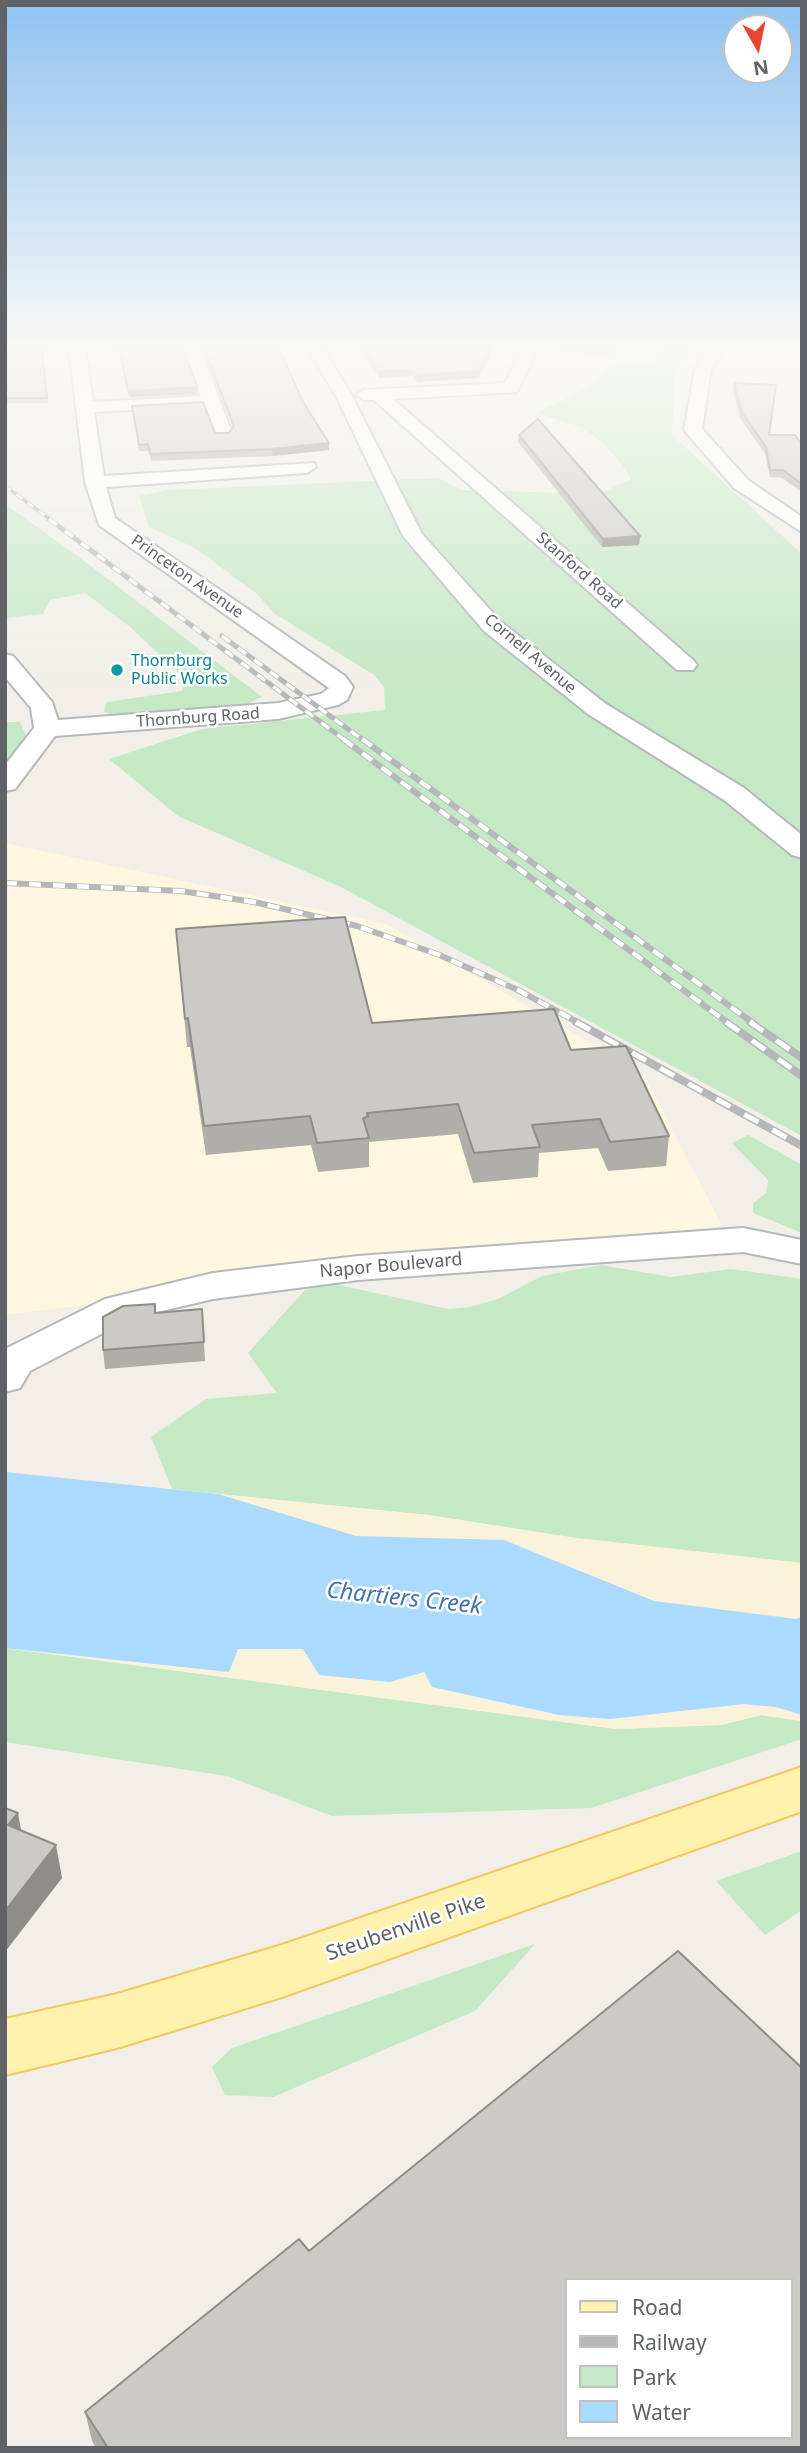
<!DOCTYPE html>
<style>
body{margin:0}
#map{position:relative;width:807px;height:2453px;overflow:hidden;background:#f1efe8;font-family:"Noto Sans",sans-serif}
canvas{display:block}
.frame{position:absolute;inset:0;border:7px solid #5f6368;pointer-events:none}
.legend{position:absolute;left:565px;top:2278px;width:228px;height:161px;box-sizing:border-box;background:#fff;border:2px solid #bfc1c3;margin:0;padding:9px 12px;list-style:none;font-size:21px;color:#5f6368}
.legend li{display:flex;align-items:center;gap:14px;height:35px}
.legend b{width:35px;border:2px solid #bfc1c3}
.north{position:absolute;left:723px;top:14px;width:70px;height:70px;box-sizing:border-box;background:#fff;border:2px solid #bfc1c3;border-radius:50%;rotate:171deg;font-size:19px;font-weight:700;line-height:28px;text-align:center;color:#5f6368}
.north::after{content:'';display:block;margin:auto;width:24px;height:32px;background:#ea4335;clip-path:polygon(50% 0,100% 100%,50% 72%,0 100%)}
</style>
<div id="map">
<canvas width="807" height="2453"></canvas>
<div class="frame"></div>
<ul class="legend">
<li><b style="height:9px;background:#fff2af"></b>Road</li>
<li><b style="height:9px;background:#b6b7b8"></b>Railway</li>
<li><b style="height:19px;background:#c5e8c5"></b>Park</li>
<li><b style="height:19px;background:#aadaff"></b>Water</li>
</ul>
<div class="north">N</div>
</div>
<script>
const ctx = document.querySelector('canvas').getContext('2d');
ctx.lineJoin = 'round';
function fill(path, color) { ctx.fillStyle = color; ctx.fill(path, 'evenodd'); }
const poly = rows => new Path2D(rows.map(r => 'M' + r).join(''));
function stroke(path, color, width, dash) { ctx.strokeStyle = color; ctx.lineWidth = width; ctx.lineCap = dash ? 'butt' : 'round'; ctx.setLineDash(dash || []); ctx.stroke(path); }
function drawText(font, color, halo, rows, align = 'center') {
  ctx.font = font + ' "Noto Sans",sans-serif'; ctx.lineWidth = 5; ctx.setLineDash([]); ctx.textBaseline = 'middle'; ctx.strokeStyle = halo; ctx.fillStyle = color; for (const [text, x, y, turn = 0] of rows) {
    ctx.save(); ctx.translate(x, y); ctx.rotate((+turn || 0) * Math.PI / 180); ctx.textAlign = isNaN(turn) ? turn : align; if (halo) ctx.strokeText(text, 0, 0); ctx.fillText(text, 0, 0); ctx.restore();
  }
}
fill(poly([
 [5,843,386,924,644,1074,722,1226,5,1315]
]), '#fef7e0');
fill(poly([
 [665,348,690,348,675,371,672,435,802,554,802,1136,341,887,178,816,109,759,202,729,385,710,384,687,374,675,275,614,257,594,195,548,149,527,139,496,167,490,437,478,462,490,599,494,631,479,624,467,604,444,583,428,536,413,587,388,615,365,652,364],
 [5,504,83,560,262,697,249,703,121,717,104,712,107,702,182,691,186,680,129,626,85,593,50,600,43,614,5,618],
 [5,722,20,722,26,736,5,765],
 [748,1135,802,1165,802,1233,753,1213,753,1203,766,1193,768,1180,732,1143],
 [601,1265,671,1277,731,1269,802,1279,802,1563,576,1538,428,1515,172,1489,151,1437,206,1399,277,1393,248,1353,305,1290,330,1283,448,1309,470,1307,498,1299,542,1276],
 [5,1648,616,1729,721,1725,761,1715,802,1721,802,1739,591,1808,332,1816,227,1776,5,1742],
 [802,1851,802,1910,765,1935,716,1881],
 [535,1944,475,2011,273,2097,225,2095,212,2067,232,2048]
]), '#c5e8c5');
fill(poly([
 [218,1494,428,1515,576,1538,802,1563,802,1617,796,1619,654,1601,504,1540,356,1536],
 [5,1648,228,1672,238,1649,303,1649,390,1682,425,1672,433,1687,559,1715,610,1719,744,1704,776,1707,802,1715,802,1721,761,1715,721,1725,616,1729]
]), '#fbf3d9');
fill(poly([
 [5,1472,218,1494,356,1536,504,1540,654,1601,796,1619,802,1617,802,1715,776,1707,744,1704,610,1719,559,1715,432,1687,424,1672,390,1682,319,1675,303,1649,238,1649,229,1672,5,1648]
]), '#aadaff');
const minor = poly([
 [69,348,85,348,93,402,201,396,184,348,200,348,232,433,229,437,217,437,205,406,94,412,104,476,314,463,316,467,307,473,106,487,115,518,345,676,353,687,347,700,338,705,278,719,55,736,15,789,5,791,5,765,34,728,31,708,5,677,5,654,13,656,52,702,58,720,278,703,321,694,329,688,99,525,85,482,69,348],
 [307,348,323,348,352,396,422,534,500,621,606,704,744,788,802,835,802,858,792,855,724,800,588,714,484,631,403,536,336,396,307,348],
 [522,348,538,348,517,392,393,399,693,660,697,665,693,670,677,670,374,400,364,400,356,395,364,390,505,383,522,348],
 [709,348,725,348,711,369,702,429,748,480,802,517,802,532,734,488,684,430,695,369,709,348],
 [743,1228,802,1240,802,1264,743,1252,358,1280,213,1299,132,1318,30,1371,20,1388,5,1392,5,1349,105,1299,213,1273,358,1256,743,1228]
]);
const major = poly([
 [802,1767,802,1811,282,1997,117,2048,5,2075,5,2019,117,1994,282,1945,802,1767]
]);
stroke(minor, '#b5b8bc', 4);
stroke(major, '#f2c960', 4);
fill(minor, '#fff');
fill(major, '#fff2af');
const railFar3 = poly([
 [5,486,51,520]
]);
const railFar2 = poly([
 [49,519,346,741],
 [222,636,364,741]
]);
const railFar1 = poly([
 [343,739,728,1023],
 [362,739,753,1023],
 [5,883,181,891,254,902,357,926,437,954,518,990,579,1023]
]);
const rail = poly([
 [576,1022,802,1146],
 [726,1022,802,1076],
 [750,1022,802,1058]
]);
stroke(railFar3, '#b6b7b8', 3.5);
stroke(railFar2, '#b6b7b8', 5);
stroke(railFar1, '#b6b7b8', 6);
stroke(rail, '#b6b7b8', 8);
stroke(railFar3, '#fff', 2.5, [7]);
stroke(railFar2, '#fff', 3.5, [10]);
stroke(railFar1, '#fff', 4.5, [12]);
stroke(rail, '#fff', 5, [16]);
fill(poly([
 [5,348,42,348,48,403,5,403],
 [118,348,183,348,197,387,197,394,129,397],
 [202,348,279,348,303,402,329,450,273,456,151,461,149,451,139,451,132,406,215,433,229,433,233,428],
 [359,348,493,348,479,378,417,382,412,376,379,378],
 [564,348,618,348,611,355,564,352],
 [734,383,769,435,802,445,802,492,782,478,770,477,765,454,740,418,733,390],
 [519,435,640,536,639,545,602,547,518,442],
 [176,929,372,1023,571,1050,669,1136,666,1166,608,1171,598,1148,539,1153,538,1177,473,1183,458,1134,369,1142,369,1167,318,1172,311,1145,206,1155,190,1047,187,1047],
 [155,1304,156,1313,202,1309,205,1361,105,1369,103,1350],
 [309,2251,802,2448,96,2448,92,2441,85,2412]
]), '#afaea9');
fill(poly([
 [490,348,493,348,479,378,417,382,417,375],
 [613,348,618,348,611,355,611,350],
 [412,370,412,376,379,378,379,371],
 [197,387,197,394,129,397,128,391],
 [329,443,329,450,273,456,272,449],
 [640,536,639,545,602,547,603,539],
 [18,1813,24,1846,8,1825],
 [56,1845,62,1878,5,1952,5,1911]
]), '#8f8d8a');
const building = poly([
 [5,348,42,348,47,398,5,398,5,348],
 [119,348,183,348,197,387,128,391,119,348],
 [204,348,279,348,303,402,329,443,272,449,150,454,148,444,139,445,132,406,203,402,215,433,229,433,234,426,204,348],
 [363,348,490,348,479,371,417,375,412,370,379,371,363,348],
 [587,348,613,348,611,350,587,348],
 [734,383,776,385,769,435,795,435,802,445,802,484,783,470,770,470,766,447,741,411,734,383],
 [538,419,640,536,603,539,519,435,538,419],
 [345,917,372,1023,554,1009,571,1050,626,1046,669,1136,610,1142,600,1119,532,1125,540,1147,474,1153,458,1104,367,1113,368,1117,363,1118,369,1138,317,1143,310,1116,204,1126,188,1018,185,1019,176,929,345,917],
 [155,1304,155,1313,202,1309,204,1342,103,1350,103,1317,123,1306,155,1304],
 [5,1808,18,1813,8,1825,56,1845,5,1911,5,1808],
 [678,1951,802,2068,802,2448,108,2448,85,2412,299,2239,309,2251,678,1951],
 [567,2280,791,2280,791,2437,567,2437,567,2280]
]);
fill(building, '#cccac5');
stroke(building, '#8f8d8a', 2);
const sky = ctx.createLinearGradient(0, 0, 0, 692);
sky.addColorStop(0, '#8fc3f1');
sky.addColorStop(0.5, '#f9f8f5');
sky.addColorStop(1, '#f9f8f500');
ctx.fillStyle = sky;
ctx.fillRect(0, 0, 807, 692);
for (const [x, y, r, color] of [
 [117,670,7,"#0f9aa8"]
]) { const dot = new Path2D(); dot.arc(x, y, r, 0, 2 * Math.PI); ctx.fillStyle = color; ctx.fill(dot); stroke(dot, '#fff', 2.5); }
drawText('16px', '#5f6368', '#fff', [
 ["Stanford Road",579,571,41],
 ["Princeton Avenue",187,577,35],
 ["Cornell Avenue",530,654,40],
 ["Thornburg Road",198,718,-4]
]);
drawText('16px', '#0d838f', '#fff', [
 ["Thornburg",131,661],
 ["Public Works",131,679]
], 'left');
drawText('18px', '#5f6368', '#fff', [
 ["Napor Boulevard",391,1266,-5]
]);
drawText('21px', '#5f6368', '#fff', [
 ["Steubenville Pike",406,1928,-19]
]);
drawText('italic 23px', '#4174aa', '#fff', [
 ["Chartiers Creek",404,1599,6]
]);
</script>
